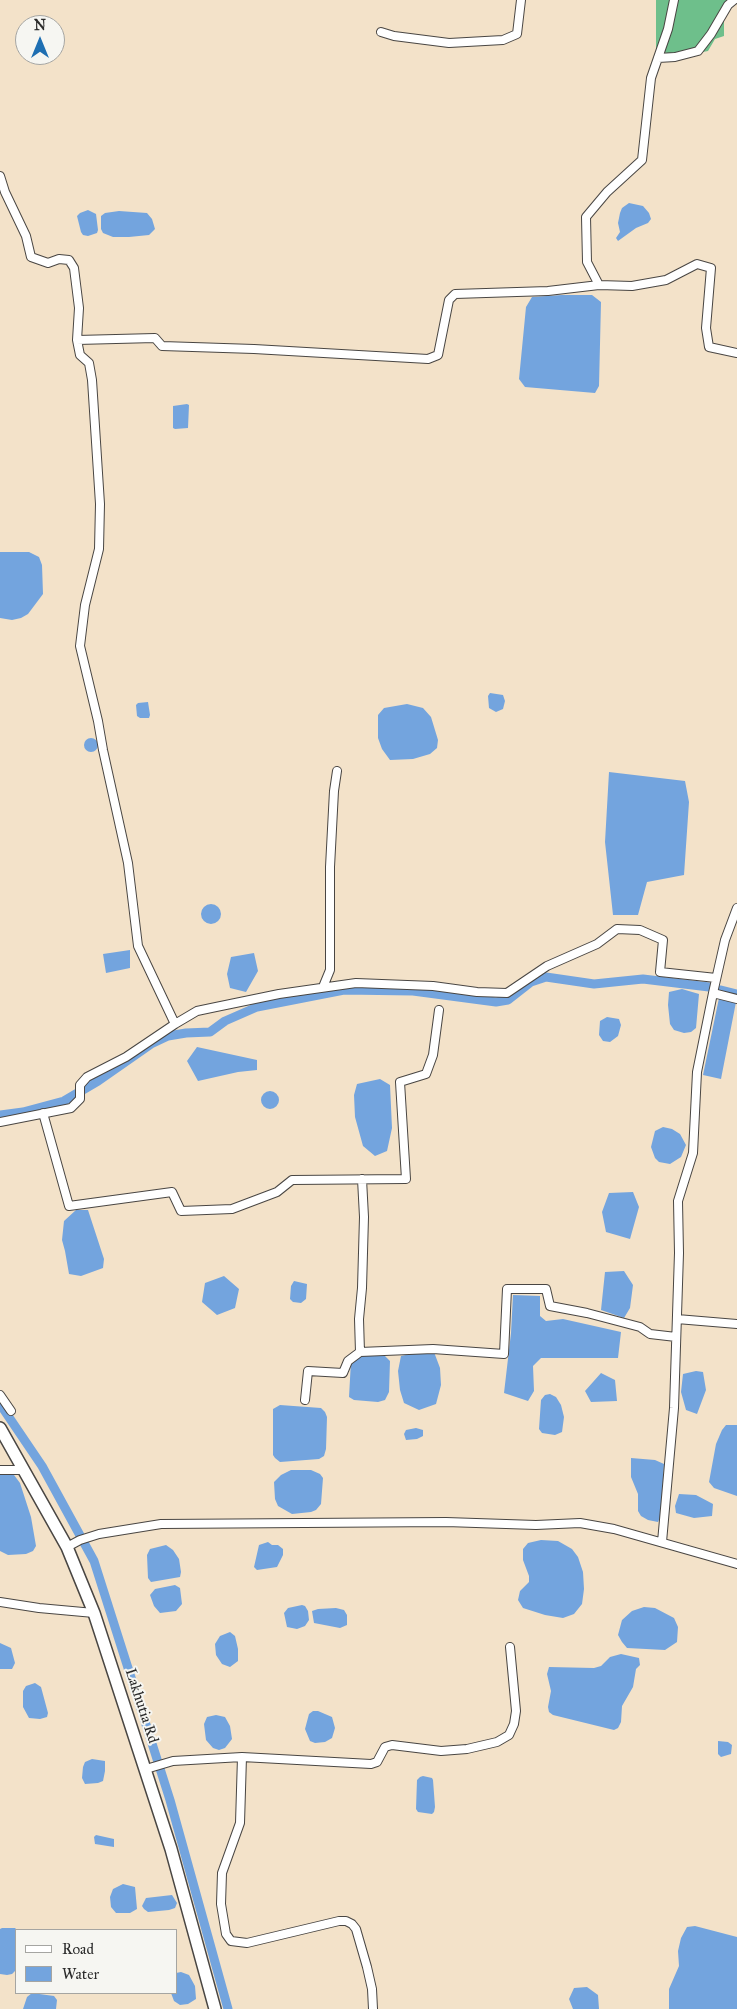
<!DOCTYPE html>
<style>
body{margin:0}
#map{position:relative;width:737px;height:2009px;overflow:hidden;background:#f3e2c9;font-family:"IM FELL Great Primer",serif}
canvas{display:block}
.legend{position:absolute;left:15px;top:1929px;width:162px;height:65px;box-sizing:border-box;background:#f6f6f2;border:1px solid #a5a5a2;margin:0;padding:6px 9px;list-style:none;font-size:15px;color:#2b2b2b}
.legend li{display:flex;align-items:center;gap:10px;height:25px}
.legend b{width:25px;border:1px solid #a5a5a2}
.north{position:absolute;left:15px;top:15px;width:50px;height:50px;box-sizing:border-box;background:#f6f6f2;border:1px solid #a5a5a2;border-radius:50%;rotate:0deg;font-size:14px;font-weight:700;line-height:20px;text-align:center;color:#2b2b2b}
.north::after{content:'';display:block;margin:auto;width:18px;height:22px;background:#1f6fb2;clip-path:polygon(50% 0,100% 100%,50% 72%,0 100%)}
</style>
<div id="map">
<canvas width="737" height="2009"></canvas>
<ul class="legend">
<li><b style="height:6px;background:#fff"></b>Road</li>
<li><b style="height:14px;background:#73a4de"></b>Water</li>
</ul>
<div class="north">N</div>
</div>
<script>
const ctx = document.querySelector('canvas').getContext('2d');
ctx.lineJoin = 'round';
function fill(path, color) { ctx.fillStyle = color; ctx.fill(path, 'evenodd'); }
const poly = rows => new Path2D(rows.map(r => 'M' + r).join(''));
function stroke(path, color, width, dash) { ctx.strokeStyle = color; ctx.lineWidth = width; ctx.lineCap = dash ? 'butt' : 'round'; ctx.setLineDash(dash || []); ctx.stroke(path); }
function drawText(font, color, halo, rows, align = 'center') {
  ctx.font = font + ' "IM FELL Great Primer",serif'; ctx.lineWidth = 4; ctx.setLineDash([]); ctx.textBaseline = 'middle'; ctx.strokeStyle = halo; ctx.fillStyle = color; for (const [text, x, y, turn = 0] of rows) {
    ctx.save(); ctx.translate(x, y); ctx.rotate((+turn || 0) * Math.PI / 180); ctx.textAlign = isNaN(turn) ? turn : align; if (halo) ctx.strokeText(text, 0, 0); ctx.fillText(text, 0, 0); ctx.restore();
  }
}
fill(poly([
 [656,0,737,0,724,7,724,36,715,39,708,51,683,56,662,52,656,58]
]), '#6ebf8b');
fill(poly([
 [629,203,643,206,649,213,651,219,648,223,636,228,618,241,616,238,620,232,618,223,620,213,622,208],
 [88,210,96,214,98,230,97,233,88,236,83,235,81,232,77,216,80,213],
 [119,211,147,213,152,219,155,229,149,235,129,237,113,237,103,233,101,229,101,216,105,213],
 [562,295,592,295,601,302,599,386,595,393,525,387,519,379,526,307,532,297],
 [187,404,189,405,188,428,175,429,173,428,173,406],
 [0,552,29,552,39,557,42,565,43,594,28,614,21,618,12,620,0,618],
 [490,693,503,695,505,701,503,709,496,712,489,708,488,696],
 [148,702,150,715,149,718,140,718,137,716,136,705,138,703],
 [407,704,423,708,431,717,438,740,437,748,430,754,413,759,390,760,382,749,378,738,378,715,384,708],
 '84 745a7 7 0 1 1 14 0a7 7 0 1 1-14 0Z',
 [609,772,685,781,689,802,684,875,647,882,638,915,613,915,605,842],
 '201 914a10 10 0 1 1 20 0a10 10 0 1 1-20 0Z',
 [130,950,130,968,106,973,103,954],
 [254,953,258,971,246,992,230,988,227,974,231,957],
 [682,989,699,994,696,1028,691,1032,684,1033,674,1030,670,1024,668,1005,669,992],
 [719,998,736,1002,721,1079,703,1075],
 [607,1017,619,1019,621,1025,618,1036,610,1042,603,1041,599,1035,600,1021],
 [197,1047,257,1060,257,1070,238,1072,198,1081,187,1061],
 [380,1079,390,1085,392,1128,387,1151,375,1156,363,1146,355,1117,354,1095,357,1084],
 '261 1100a9 9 0 1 1 18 0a9 9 0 1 1-18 0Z',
 [663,1127,672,1129,680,1134,686,1145,681,1157,670,1164,659,1162,655,1158,651,1147,655,1131],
 [633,1192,639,1207,630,1239,606,1232,602,1212,609,1193],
 [76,1210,88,1210,104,1259,103,1268,81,1276,69,1274,65,1251,62,1240,64,1221],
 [624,1271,633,1285,630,1308,624,1318,601,1310,605,1272],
 [224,1276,239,1289,235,1308,217,1315,202,1302,205,1283],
 [294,1281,307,1284,306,1299,301,1303,293,1302,290,1299,291,1286],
 [513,1295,540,1296,540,1316,546,1321,563,1319,621,1332,618,1358,541,1358,533,1366,534,1391,528,1401,504,1393,511,1333],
 [420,1352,434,1352,440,1368,441,1385,436,1404,419,1410,404,1403,400,1390,398,1371,401,1356],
 [359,1354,383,1354,390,1361,389,1392,385,1400,378,1402,354,1400,349,1397,351,1361],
 [696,1371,703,1372,706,1390,697,1414,686,1410,681,1392,683,1374],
 [601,1373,615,1380,617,1401,591,1402,585,1391],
 [550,1394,556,1397,561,1405,564,1417,562,1432,555,1435,542,1433,539,1429,541,1400,545,1395],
 [280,1405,321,1408,325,1412,327,1417,326,1449,324,1456,319,1459,280,1462,275,1458,273,1455,273,1409],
 [726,1425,737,1425,737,1496,714,1488,709,1482,716,1444,722,1430],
 [416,1428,423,1430,423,1436,417,1439,406,1440,404,1434,406,1430],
 [631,1458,655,1460,664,1464,661,1515,658,1522,648,1520,641,1516,638,1511,638,1494,631,1477],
 [291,1470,311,1470,320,1474,323,1478,321,1504,316,1510,311,1512,292,1514,278,1506,275,1499,274,1482,281,1475],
 [7,1474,14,1475,20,1483,31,1517,36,1546,33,1551,26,1554,8,1555,0,1551,0,1475],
 [679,1494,696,1495,713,1504,712,1516,694,1518,676,1513,675,1506],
 [541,1540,558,1541,572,1549,578,1557,583,1572,584,1589,582,1604,574,1614,563,1618,545,1615,523,1608,518,1600,520,1591,529,1582,529,1576,523,1560,523,1549,528,1543],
 [268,1542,272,1545,278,1545,283,1549,283,1555,277,1567,257,1570,254,1567,259,1545],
 [166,1545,173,1550,179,1559,181,1572,180,1577,151,1582,148,1578,147,1555,150,1549],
 [175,1585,180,1588,182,1604,176,1611,160,1613,154,1606,150,1595,155,1589],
 [302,1605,305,1606,308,1611,309,1620,305,1626,297,1629,287,1627,284,1613,288,1608],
 [644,1607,655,1608,674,1618,678,1627,677,1642,665,1650,627,1648,622,1642,618,1635,622,1620,632,1611],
 [336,1608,344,1610,347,1615,347,1625,340,1628,314,1623,312,1611,318,1609],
 [230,1632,235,1636,238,1649,238,1661,230,1667,222,1664,216,1655,215,1644,220,1636],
 [0,1643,11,1648,15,1663,12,1669,0,1669],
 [621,1654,639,1658,640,1665,636,1669,633,1687,622,1706,621,1722,618,1728,614,1730,553,1715,549,1712,548,1707,551,1691,547,1674,549,1667,594,1668,601,1666,610,1657],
 [35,1683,41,1687,48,1713,47,1717,40,1719,29,1718,23,1707,23,1691,26,1686],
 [313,1711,318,1711,332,1717,335,1728,332,1738,325,1742,315,1743,310,1741,305,1729,309,1714],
 [216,1715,225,1717,230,1726,232,1739,225,1748,219,1750,213,1748,206,1740,204,1724,207,1717],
 [718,1741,728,1742,732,1745,731,1754,721,1757,718,1754],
 [92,1759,105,1761,105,1771,103,1781,98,1783,85,1784,82,1778,83,1767,85,1762],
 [423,1776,432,1778,433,1780,435,1807,434,1812,432,1814,418,1812,416,1809,417,1780,420,1777],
 [96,1835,114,1839,114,1847,95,1844,94,1837],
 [123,1884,135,1887,137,1909,130,1913,116,1913,111,1907,110,1897,113,1889],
 [172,1895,177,1903,175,1908,169,1910,148,1912,144,1909,142,1906,146,1898],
 [695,1926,737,1937,737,2009,669,2009,669,1989,679,1966,678,1951,681,1938,687,1927],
 [2,1928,15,1928,17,1930,15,1971,12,1974,7,1975,0,1974,0,1929],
 [181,1972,189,1975,195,1986,196,1999,188,2004,180,2005,174,2001,171,1993,176,1993,176,1973],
 [587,1987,598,1995,599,2009,573,2009,569,1999,574,1988],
 [32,1993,54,1996,57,2000,56,2009,23,2009,27,1997]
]), '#73a4de');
stroke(poly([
 [720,990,737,994],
 [0,1115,23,1112,64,1101,98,1081,151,1044,168,1036,186,1033,210,1032,225,1021,257,1007,344,990,413,991,496,1002,508,1000,531,982,546,977,594,984,643,979,709,987],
 [0,1404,42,1466,94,1561,170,1800,228,2009]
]), '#73a4de', 9);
const street = poly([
 [381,32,394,36,449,43,503,40,517,34,521,0],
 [658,58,675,57,698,51,711,34,728,5,734,0],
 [0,176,5,192,26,236,31,257,48,263,59,259,69,260,74,268,79,308,77,340,80,355,89,363,92,380,100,504,99,549,85,605,80,646,98,721,103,750,128,863,138,946,175,1024,126,1057,87,1077,80,1085,80,1099,71,1108,0,1122],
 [599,285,587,262,586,217,607,192,642,160,651,78,668,29,674,0],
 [77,340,155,338,162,346,254,349,428,359,438,355,449,300,455,294,548,291,599,285,632,286,666,280,697,264,711,268,706,328,709,347,737,353],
 [323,987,330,970,330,867,334,791,337,771],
 [713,993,737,999],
 [175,1024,197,1011,216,1007,279,994,356,983,433,986,477,992,507,993,547,966,597,944,617,929,640,930,663,940,660,972,716,978],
 [43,1113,69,1206,172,1192,181,1211,232,1209,277,1192,292,1180,406,1179,400,1082,426,1074,433,1055,439,1010],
 [677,1319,737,1324],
 [360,1352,433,1349,504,1354,507,1289,546,1289,550,1306,587,1313,640,1327,650,1334,676,1337],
 [0,1395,11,1411],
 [305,1400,308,1371,343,1373,348,1361,360,1352,359,1319,362,1288,364,1217,362,1179],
 [0,1470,24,1470],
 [662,1542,674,1408,679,1253,678,1201,693,1153,697,1072,713,993,725,940,737,908],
 [67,1547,80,1540,99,1534,161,1524,446,1522,536,1525,580,1523,614,1529,737,1564],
 [0,1602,39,1608,94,1613],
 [242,1757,240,1823,222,1873,221,1904,226,1934,231,1941,247,1943,339,1921,346,1921,352,1924,356,1929,367,1967,372,1989,373,2009],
 [146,1769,173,1761,242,1757,371,1764,377,1762,385,1747,392,1745,441,1751,467,1749,497,1742,509,1735,514,1724,516,1711,510,1647]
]);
const secondary = poly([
 [0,1428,67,1547,94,1613,171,1849,215,2009]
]);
stroke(street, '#494643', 10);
stroke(secondary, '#494643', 14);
stroke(street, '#fff', 8);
stroke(secondary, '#fff', 11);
drawText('15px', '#2b2b2b', '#f6f6f2', [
 ["Lakhutia Rd",141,1706,72]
]);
</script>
